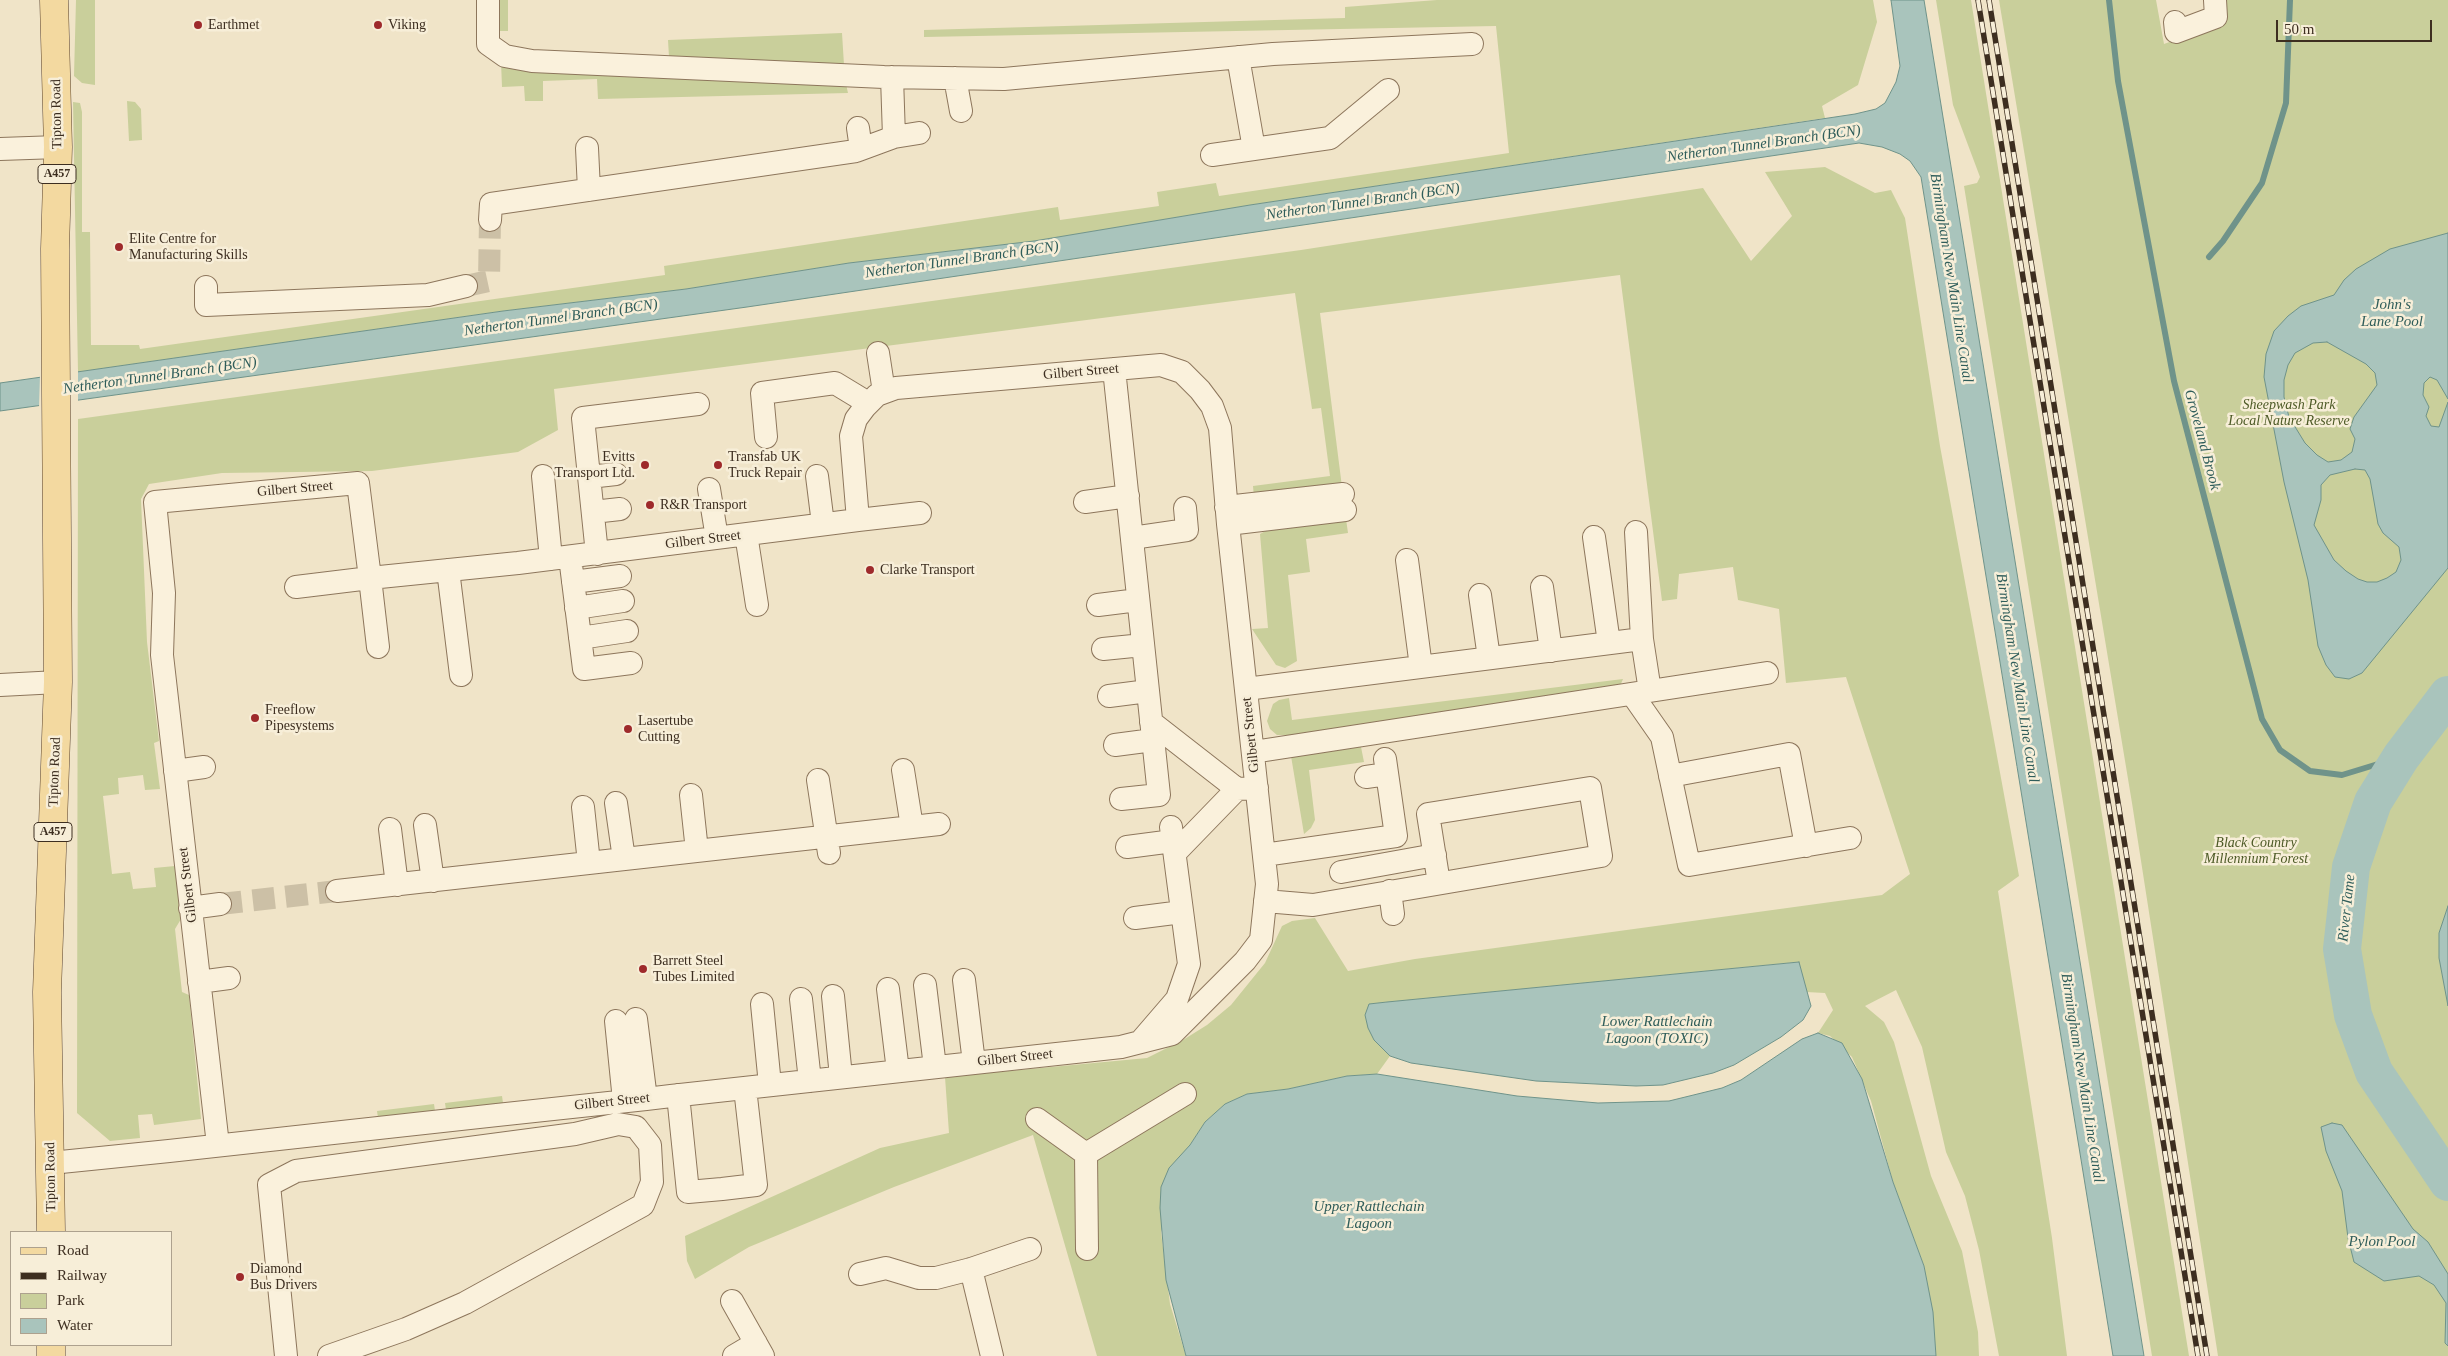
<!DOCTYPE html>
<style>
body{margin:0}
#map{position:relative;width:2448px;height:1356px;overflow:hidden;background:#f0e4c8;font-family:"Times New Roman",serif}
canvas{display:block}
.legend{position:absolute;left:10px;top:1231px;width:162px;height:115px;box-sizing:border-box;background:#f7eed8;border:1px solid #ada18e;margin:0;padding:6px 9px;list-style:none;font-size:15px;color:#3d2e20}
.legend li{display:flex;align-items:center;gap:10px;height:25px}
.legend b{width:25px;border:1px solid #ada18e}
.scale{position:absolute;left:2276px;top:20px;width:156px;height:22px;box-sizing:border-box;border:2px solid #3d2e20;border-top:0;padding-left:6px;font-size:15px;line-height:18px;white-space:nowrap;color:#3d2e20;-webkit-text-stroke:4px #f7eed8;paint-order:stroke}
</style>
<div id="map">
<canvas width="2448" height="1356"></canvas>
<ul class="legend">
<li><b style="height:6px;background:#f3d9a0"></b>Road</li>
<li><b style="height:6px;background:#3d2e20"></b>Railway</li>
<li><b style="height:14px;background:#c9cf9b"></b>Park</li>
<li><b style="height:14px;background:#a9c4bc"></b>Water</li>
</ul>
<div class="scale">50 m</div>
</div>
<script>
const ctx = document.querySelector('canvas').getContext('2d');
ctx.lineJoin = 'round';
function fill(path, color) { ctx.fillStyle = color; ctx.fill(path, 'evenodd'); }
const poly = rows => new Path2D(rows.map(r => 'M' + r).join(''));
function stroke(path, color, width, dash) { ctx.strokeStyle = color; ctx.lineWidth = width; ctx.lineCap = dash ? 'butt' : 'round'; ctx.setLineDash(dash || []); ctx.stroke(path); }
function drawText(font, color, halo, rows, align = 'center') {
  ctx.font = font + ' "Times New Roman",serif'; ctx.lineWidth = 5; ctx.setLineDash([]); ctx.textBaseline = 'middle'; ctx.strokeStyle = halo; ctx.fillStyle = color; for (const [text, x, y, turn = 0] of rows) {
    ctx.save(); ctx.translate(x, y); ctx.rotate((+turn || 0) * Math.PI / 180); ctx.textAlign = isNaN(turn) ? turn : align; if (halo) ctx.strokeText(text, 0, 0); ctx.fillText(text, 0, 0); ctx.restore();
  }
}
fill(poly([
 [76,0,95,0,95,85,82,83,74,76],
 [497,0,508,0,508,31,498,31],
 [1437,0,1873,0,1877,22,1858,85,1822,106,1825,118,1250,205,1034,241,849,263,686,289,503,311,78,372,73,102,80,103,82,112,82,232,90,232,91,345,139,345,140,349,665,275,664,266,1058,207,1060,220,1159,206,1157,192,1216,183,1219,196,1509,153,1496,26,924,37,924,30,1345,18,1345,7],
 [1936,0,1971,0,2189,1356,2152,1356,1964,186,1977,183,1980,177,1953,105],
 [1999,0,2156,0,2164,44,2213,26,2227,18,2226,0,2448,0,2448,1356,2218,1356,2132,803],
 [842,33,844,65,669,57,668,40],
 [501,62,846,84,848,93,598,99,597,79,543,81,543,101,525,101,524,86,502,87],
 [127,101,135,102,141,109,142,140,129,141],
 [1825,167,1875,193,1891,190,1905,218,1940,446,2019,876,1998,891,2052,1238,2067,1356,1999,1356,1979,1250,1965,1196,1946,1152,1922,1047,1896,990,1865,1006,1884,1022,1894,1042,1931,1176,1962,1251,1978,1332,1979,1356,1936,1356,1924,1266,1893,1182,1871,1101,1852,1057,1830,1036,1818,1033,1833,1010,1825,993,1806,992,1798,962,1370,1004,1374,1040,1390,1056,1377,1074,1347,1076,1288,1089,1247,1094,1225,1104,1205,1122,1190,1145,1161,1232,1170,1304,1186,1356,1097,1356,1033,1135,894,1187,749,1247,695,1279,687,1261,685,1236,880,1148,949,1133,945,1077,1147,1058,1183,1040,1207,1025,1231,1005,1265,963,1282,926,1292,921,1315,918,1348,971,1415,959,1882,895,1910,874,1846,677,1786,683,1779,609,1738,600,1733,567,1679,574,1677,599,1662,601,1620,275,1320,313,1342,487,1254,498,1253,486,1330,476,1321,408,1312,409,1295,293,554,389,558,430,518,452,372,471,222,473,149,484,141,499,147,642,159,741,154,743,160,789,145,790,143,775,118,778,119,794,103,796,112,874,130,872,133,889,156,887,154,868,175,866,181,919,175,929,182,992,189,995,201,1119,154,1125,152,1114,138,1115,140,1138,110,1141,77,1113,78,419,1301,250,1703,188,1751,261,1792,216,1765,172],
 [1346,519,1348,533,1306,539,1310,572,1288,575,1297,661,1285,668,1276,665,1252,629,1268,628,1260,534,1269,529],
 [1623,679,1620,686,1294,735,1277,735,1270,729,1267,721,1273,704,1279,700,1289,698,1292,720],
 [1361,747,1364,762,1309,770,1315,820,1311,828,1304,834,1291,756],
 [502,1096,503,1103,446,1110,445,1103],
 [434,1104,435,1111,378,1118,377,1111]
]), '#c9cf9b');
const water = poly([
 [1891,0,1924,0,2144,1356,2113,1356,1921,177,1910,161,1900,154,1882,147,1859,143,747,307,0,411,0,383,503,311,686,289,849,263,1034,241,1250,205,1855,114,1876,109,1885,103,1896,82,1900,66,1891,0],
 [2448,233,2448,399,2437,380,2430,377,2424,383,2423,395,2429,407,2426,416,2431,426,2439,427,2448,402,2448,568,2362,673,2349,679,2335,677,2326,665,2318,646,2308,580,2284,482,2264,377,2266,354,2274,331,2288,316,2301,306,2334,295,2344,280,2356,269,2390,249,2448,233],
 [2327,342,2366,364,2375,373,2377,385,2354,417,2350,429,2355,439,2352,452,2341,460,2328,462,2317,455,2305,443,2289,417,2284,397,2284,380,2288,365,2295,353,2313,343,2327,342],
 [2355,469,2365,470,2370,479,2378,524,2383,533,2399,547,2401,560,2396,572,2387,578,2377,582,2367,582,2358,579,2346,571,2334,560,2314,525,2321,500,2321,485,2330,475,2355,469],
 [2448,906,2448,1006,2439,958,2439,933,2448,906],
 [1799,962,1811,1006,1803,1020,1781,1037,1734,1065,1713,1073,1663,1085,1636,1086,1536,1081,1411,1063,1390,1056,1374,1040,1368,1028,1365,1015,1369,1004,1387,1002,1799,962],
 [1818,1033,1842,1043,1862,1079,1893,1182,1924,1266,1933,1312,1936,1356,1186,1356,1166,1280,1160,1208,1161,1187,1169,1168,1190,1145,1205,1122,1225,1104,1247,1094,1288,1089,1347,1076,1377,1074,1517,1096,1598,1103,1669,1101,1722,1088,1741,1080,1802,1039,1818,1033],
 [2332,1123,2342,1125,2413,1229,2428,1242,2448,1274,2448,1346,2445,1343,2446,1303,2434,1285,2419,1276,2384,1281,2354,1262,2348,1238,2342,1191,2326,1151,2321,1127,2332,1123]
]);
fill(water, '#a9c4bc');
stroke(water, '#6f938a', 1);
fill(poly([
 [78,369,78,402,39,408,40,375]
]), '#f0e4c8');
stroke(poly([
 [2109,0,2118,81,2174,381,2262,719,2280,750,2310,771,2342,775,2401,757],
 [2209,257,2223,241,2262,183,2286,103,2290,0]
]), '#6f938a', 6);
stroke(poly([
 [2448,695,2401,757,2373,802,2351,867,2342,949,2353,1015,2374,1072,2448,1182]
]), '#a9c4bc', 38);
stroke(poly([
 [466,286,489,281,490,220],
 [220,904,337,891]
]), '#ccc0a6', 22, [22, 11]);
const minor = poly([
 [488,0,488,44,505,56,532,61,884,77,1004,79,1273,54,1472,44],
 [2175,22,2176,32,2216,17,2215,0],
 [1238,57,1254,149],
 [955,78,961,111],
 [858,128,861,149],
 [894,137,919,133],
 [587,148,589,190],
 [0,149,58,147],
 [1212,155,1330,138,1388,90],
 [490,220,491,204,856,151,894,137,892,77],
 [206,287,206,305,428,295,466,286],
 [878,353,884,392],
 [1114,369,1159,795,1121,799],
 [766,437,762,393,835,383,868,403],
 [543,476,551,559],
 [817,476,823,524],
 [589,477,616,474],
 [709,489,717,538],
 [1085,502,1128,496],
 [1226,507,1343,494],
 [593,512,620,509],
 [858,520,920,513],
 [1228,524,1345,510],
 [1636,532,1642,639],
 [746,534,757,605],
 [1594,537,1609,643],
 [1132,538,1187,530,1185,508],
 [597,554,583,418,698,404],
 [570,557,584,669,631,663],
 [1407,560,1421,667],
 [448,570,461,675],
 [573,582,620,576],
 [296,587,370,578,378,647],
 [1542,587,1551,651],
 [1480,595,1489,658],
 [1098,605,1138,600],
 [576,608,623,601],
 [580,638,627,631],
 [1103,649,1143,645],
 [0,685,58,682],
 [1246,689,1642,639,1650,691],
 [1632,694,1662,737,1689,865,1850,838],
 [1109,696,1148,691],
 [1151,722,1237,789],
 [1115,745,1153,740],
 [1253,752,1767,673],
 [903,770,912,827],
 [175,771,204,767],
 [1670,776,1789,754,1806,846],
 [1366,777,1387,774],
 [818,780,829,853],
 [691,795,697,851],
 [616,803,624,859],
 [583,807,589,863],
 [425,825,433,881],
 [390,829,397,885],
 [1127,847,1173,841],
 [1175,853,1237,789,1257,788],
 [1264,855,1396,836,1385,759],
 [1341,872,1435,855],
 [337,891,939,824],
 [1390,891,1393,914],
 [1265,901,1313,905,1601,856,1590,788,1428,814,1439,883],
 [190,908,220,904],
 [1135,918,1182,912],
 [964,980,974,1063],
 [199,982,229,978],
 [925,985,935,1067],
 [888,989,898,1071],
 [833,996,841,1077],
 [801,999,810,1081],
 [762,1004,770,1085],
 [636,1019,646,1099],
 [616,1021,624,1101],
 [1140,1042,1177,999,1189,964,1171,827],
 [678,1095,688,1192,722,1189,756,1185,745,1088],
 [1037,1119,1086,1154],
 [51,1163,169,1151,497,1115,646,1099,671,1096,1121,1047,1172,1034,1245,961,1261,940,1267,884,1228,524,1220,428,1212,406,1200,390,1182,372,1161,365,896,388,877,395,865,407,856,419,851,436,858,520,518,563,370,578,358,483,155,502,164,593,162,655,218,1145],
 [1087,1249,1086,1154,1185,1094],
 [971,1269,992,1356],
 [860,1274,886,1268,919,1278,936,1278,971,1269,1030,1249],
 [732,1301,763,1356],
 [286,1356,269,1185,296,1171,575,1134,618,1124,636,1127,650,1145,652,1182,643,1205,465,1303,406,1329,329,1356],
 [734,1356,756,1343]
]);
const major = poly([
 [51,1232,47,992,58,682,55,249,58,147,54,0],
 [51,1345,51,1356]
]);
stroke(minor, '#8d765c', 24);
stroke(major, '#5b4430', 29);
stroke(minor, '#faf1dc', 22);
stroke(major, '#f3d9a0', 28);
const rail = poly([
 [1978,0,2198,1356],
 [1989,0,2207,1356]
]);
stroke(rail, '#3d2e20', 5.5);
stroke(rail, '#f7eed8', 4, [11]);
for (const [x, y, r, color] of [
 [198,25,5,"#9e2a2b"],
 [378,25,5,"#9e2a2b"],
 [119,247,5,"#9e2a2b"],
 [645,465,5,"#9e2a2b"],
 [718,465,5,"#9e2a2b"],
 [650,505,5,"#9e2a2b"],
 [870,570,5,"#9e2a2b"],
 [255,718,5,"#9e2a2b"],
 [628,729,5,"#9e2a2b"],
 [643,969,5,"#9e2a2b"],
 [240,1277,5,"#9e2a2b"]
]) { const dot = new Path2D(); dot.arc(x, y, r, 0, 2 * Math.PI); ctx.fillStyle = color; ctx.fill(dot); stroke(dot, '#f7eed8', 2); }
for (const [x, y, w] of [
 [57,174,38],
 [53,832,38]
]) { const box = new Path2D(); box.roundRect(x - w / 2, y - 9.5, w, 19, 4); ctx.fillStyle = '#f7eed8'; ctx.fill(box); stroke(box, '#3d2e20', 1); }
drawText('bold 12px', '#3d2e20', null, [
 ["A457",57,174],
 ["A457",53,832]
]);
drawText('14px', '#3d2e20', '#f7eed8', [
 ["Earthmet",208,25],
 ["Viking",388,25],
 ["Elite Centre for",129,239],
 ["Manufacturing Skills",129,255],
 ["Evitts",635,457,"right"],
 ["Transport Ltd.",635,473,"right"],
 ["Transfab UK",728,457],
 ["Truck Repair",728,473],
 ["R&R Transport",660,505],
 ["Clarke Transport",880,570],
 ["Freeflow",265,710],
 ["Pipesystems",265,726],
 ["Lasertube",638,721],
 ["Cutting",638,737],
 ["Barrett Steel",653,961],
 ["Tubes Limited",653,977],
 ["Diamond",250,1269],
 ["Bus Drivers",250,1285]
], 'left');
drawText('14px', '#3d2e20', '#f7eed8', [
 ["Tipton Road",57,114,-91],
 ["Gilbert Street",1081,372,-5],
 ["Gilbert Street",295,489,-5],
 ["Gilbert Street",703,540,-7],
 ["Gilbert Street",1251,735,-96],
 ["Tipton Road",55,772,-88],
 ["Gilbert Street",188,885,-97],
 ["Gilbert Street",1015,1058,-6],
 ["Gilbert Street",612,1102,-6],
 ["Tipton Road",51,1177,-91]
]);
drawText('italic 14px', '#4d5a26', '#f7eed8', [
 ["Sheepwash Park",2289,405],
 ["Local Nature Reserve",2289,421],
 ["Black Country",2256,843],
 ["Millennium Forest",2256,859]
]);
drawText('italic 15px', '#2f5d5a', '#f7eed8', [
 ["Netherton Tunnel Branch (BCN)",1764,144,-8],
 ["Netherton Tunnel Branch (BCN)",1363,202,-8],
 ["Netherton Tunnel Branch (BCN)",962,260,-8],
 ["Birmingham New Main Line Canal",1951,278,81],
 ["John's",2392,305],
 ["Lane Pool",2392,322],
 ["Netherton Tunnel Branch (BCN)",561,318,-8],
 ["Netherton Tunnel Branch (BCN)",160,376,-8],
 ["Groveland Brook",2202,440,75],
 ["Birmingham New Main Line Canal",2017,678,81],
 ["River Tame",2347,908,-84],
 ["Lower Rattlechain",1657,1022],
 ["Lagoon (TOXIC)",1657,1039],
 ["Birmingham New Main Line Canal",2082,1078,81],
 ["Upper Rattlechain",1369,1207],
 ["Lagoon",1369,1224],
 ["Pylon Pool",2382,1242]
]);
</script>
